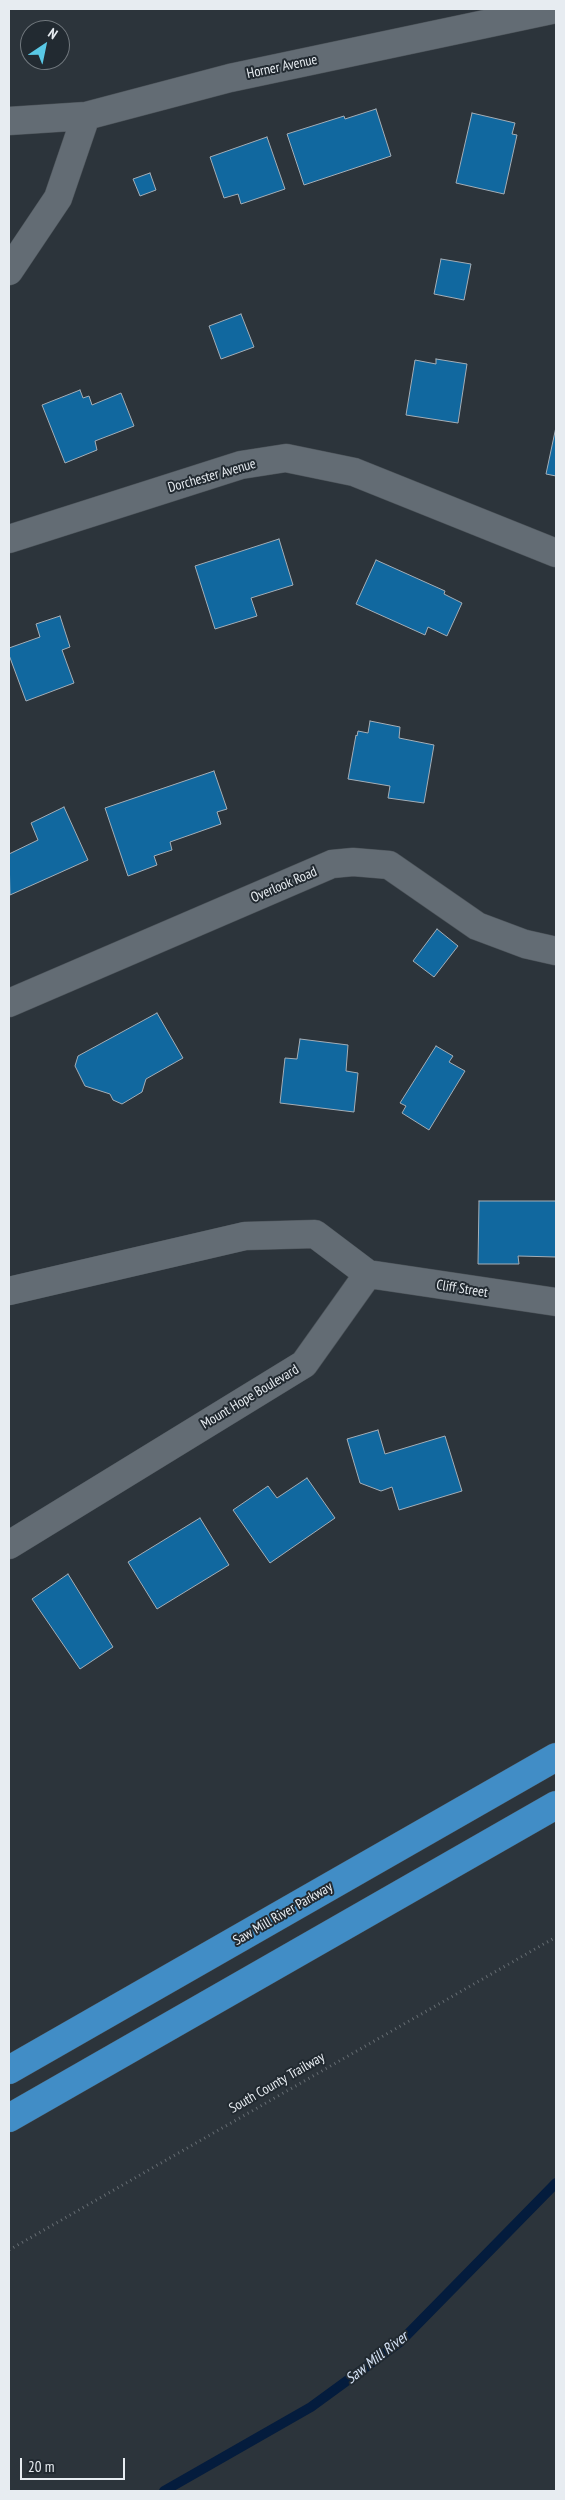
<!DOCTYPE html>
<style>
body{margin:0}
#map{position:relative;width:565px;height:2500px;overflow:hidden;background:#2c343b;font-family:"PT Sans Narrow",sans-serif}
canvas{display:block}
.frame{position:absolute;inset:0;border:10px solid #e7ecf1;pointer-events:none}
.north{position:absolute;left:20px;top:20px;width:50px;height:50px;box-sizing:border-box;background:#222a31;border:1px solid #71787e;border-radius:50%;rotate:34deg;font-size:14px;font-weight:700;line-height:20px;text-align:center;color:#e7ecf1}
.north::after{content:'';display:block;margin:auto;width:18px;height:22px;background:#59c8e5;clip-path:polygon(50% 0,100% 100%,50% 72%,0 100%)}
.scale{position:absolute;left:20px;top:2458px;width:105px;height:22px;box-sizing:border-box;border:2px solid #e7ecf1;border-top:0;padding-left:6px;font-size:15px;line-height:18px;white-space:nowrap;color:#e7ecf1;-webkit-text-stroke:4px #222a31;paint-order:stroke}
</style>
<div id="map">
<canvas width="565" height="2500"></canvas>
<div class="frame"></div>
<div class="north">N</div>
<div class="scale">20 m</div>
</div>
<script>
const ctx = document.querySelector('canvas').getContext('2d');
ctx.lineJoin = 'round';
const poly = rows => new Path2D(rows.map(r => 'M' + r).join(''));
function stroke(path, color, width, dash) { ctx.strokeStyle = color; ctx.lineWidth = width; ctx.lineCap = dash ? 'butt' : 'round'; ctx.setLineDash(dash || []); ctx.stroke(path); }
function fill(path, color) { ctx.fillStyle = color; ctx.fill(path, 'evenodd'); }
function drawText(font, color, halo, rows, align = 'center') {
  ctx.font = font + ' "PT Sans Narrow",sans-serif'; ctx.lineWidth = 4; ctx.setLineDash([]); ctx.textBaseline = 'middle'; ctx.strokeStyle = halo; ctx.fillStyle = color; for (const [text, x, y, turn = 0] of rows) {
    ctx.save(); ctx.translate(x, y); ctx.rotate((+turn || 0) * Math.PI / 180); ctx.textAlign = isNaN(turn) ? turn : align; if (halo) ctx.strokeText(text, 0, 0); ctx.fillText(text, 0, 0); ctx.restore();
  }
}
stroke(poly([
 [164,2491,311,2407,400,2342,556,2183]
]), '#041c3d', 10);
const building = poly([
 [376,109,391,156,304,185,287,134,344,116,345,119,376,109],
 [472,113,515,123,512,134,517,135,504,194,456,183,472,113],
 [267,137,285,189,241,204,238,194,224,198,210,157,267,137],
 [150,173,156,190,140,196,133,179,150,173],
 [441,259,471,264,464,300,434,294,441,259],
 [241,314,254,347,221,359,209,326,241,314],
 [436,359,467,364,458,423,406,415,415,360,436,364,436,359],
 [80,390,83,398,89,396,92,405,121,393,134,426,95,441,97,450,65,463,42,405,80,390],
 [556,427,556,476,546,474,556,427],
 [279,539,293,585,251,598,257,616,215,629,195,566,279,539],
 [376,560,445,591,444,594,462,603,447,636,428,627,425,635,356,604,376,560],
 [60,616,70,647,62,650,74,683,26,701,9,655,9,648,40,637,36,624,60,616],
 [370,721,400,727,399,738,434,745,424,803,388,798,390,786,348,779,356,735,357,736,358,731,368,733,370,721],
 [214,771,227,809,217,812,221,824,170,842,172,850,154,856,157,865,128,876,105,808,214,771],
 [64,807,88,860,10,895,9,854,38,840,31,823,64,807],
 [437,929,458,946,434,977,413,961,437,929],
 [157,1013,183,1058,146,1079,142,1092,122,1104,113,1100,110,1094,85,1086,75,1066,78,1056,157,1013],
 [300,1039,348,1045,346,1071,358,1073,354,1112,280,1103,285,1058,297,1059,300,1039],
 [436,1046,453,1056,449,1062,465,1071,429,1130,402,1113,406,1106,400,1103,436,1046],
 [479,1201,556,1201,556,1257,518,1256,519,1264,478,1264,479,1201],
 [378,1430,385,1454,445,1436,462,1491,399,1510,392,1487,381,1491,360,1483,347,1439,378,1430],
 [307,1478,335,1518,270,1563,233,1510,268,1486,277,1498,307,1478],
 [200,1518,229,1565,157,1609,128,1562,200,1518],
 [68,1574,113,1647,80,1669,32,1599,68,1574]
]);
fill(building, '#11689f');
stroke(building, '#a4aeb7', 1);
const street = poly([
 [9,121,86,116,230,78,556,9],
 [9,271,58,198,86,116],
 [9,539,241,465,286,458,354,472,556,553],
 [9,1003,332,864,353,862,389,865,477,926,525,944,556,951],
 [368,1274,556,1302],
 [9,1291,245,1236,315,1234,368,1274,304,1364,9,1545]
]);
const highway = poly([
 [9,2070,556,1757],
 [9,2118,556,1805]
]);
stroke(street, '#4b5258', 29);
stroke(highway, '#4b5258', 29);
stroke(poly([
 [9,2250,556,1937]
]), '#666d73', 3, [1, 4]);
stroke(street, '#636c74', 28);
stroke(highway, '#418dc6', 28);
drawText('14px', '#e7ecf1', '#222a31', [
 ["Horner Avenue",282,67,-12],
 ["Dorchester Avenue",212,476,-16],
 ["Overlook Road",284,885,-23],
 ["Cliff Street",462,1289,9],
 ["Mount Hope Boulevard",250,1397,-31],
 ["Saw Mill River Parkway",283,1914,-30],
 ["South County Trailway",277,2083,-30]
]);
drawText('italic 15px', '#d7e4f7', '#222a31', [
 ["Saw Mill River",377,2358,-38]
]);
</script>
